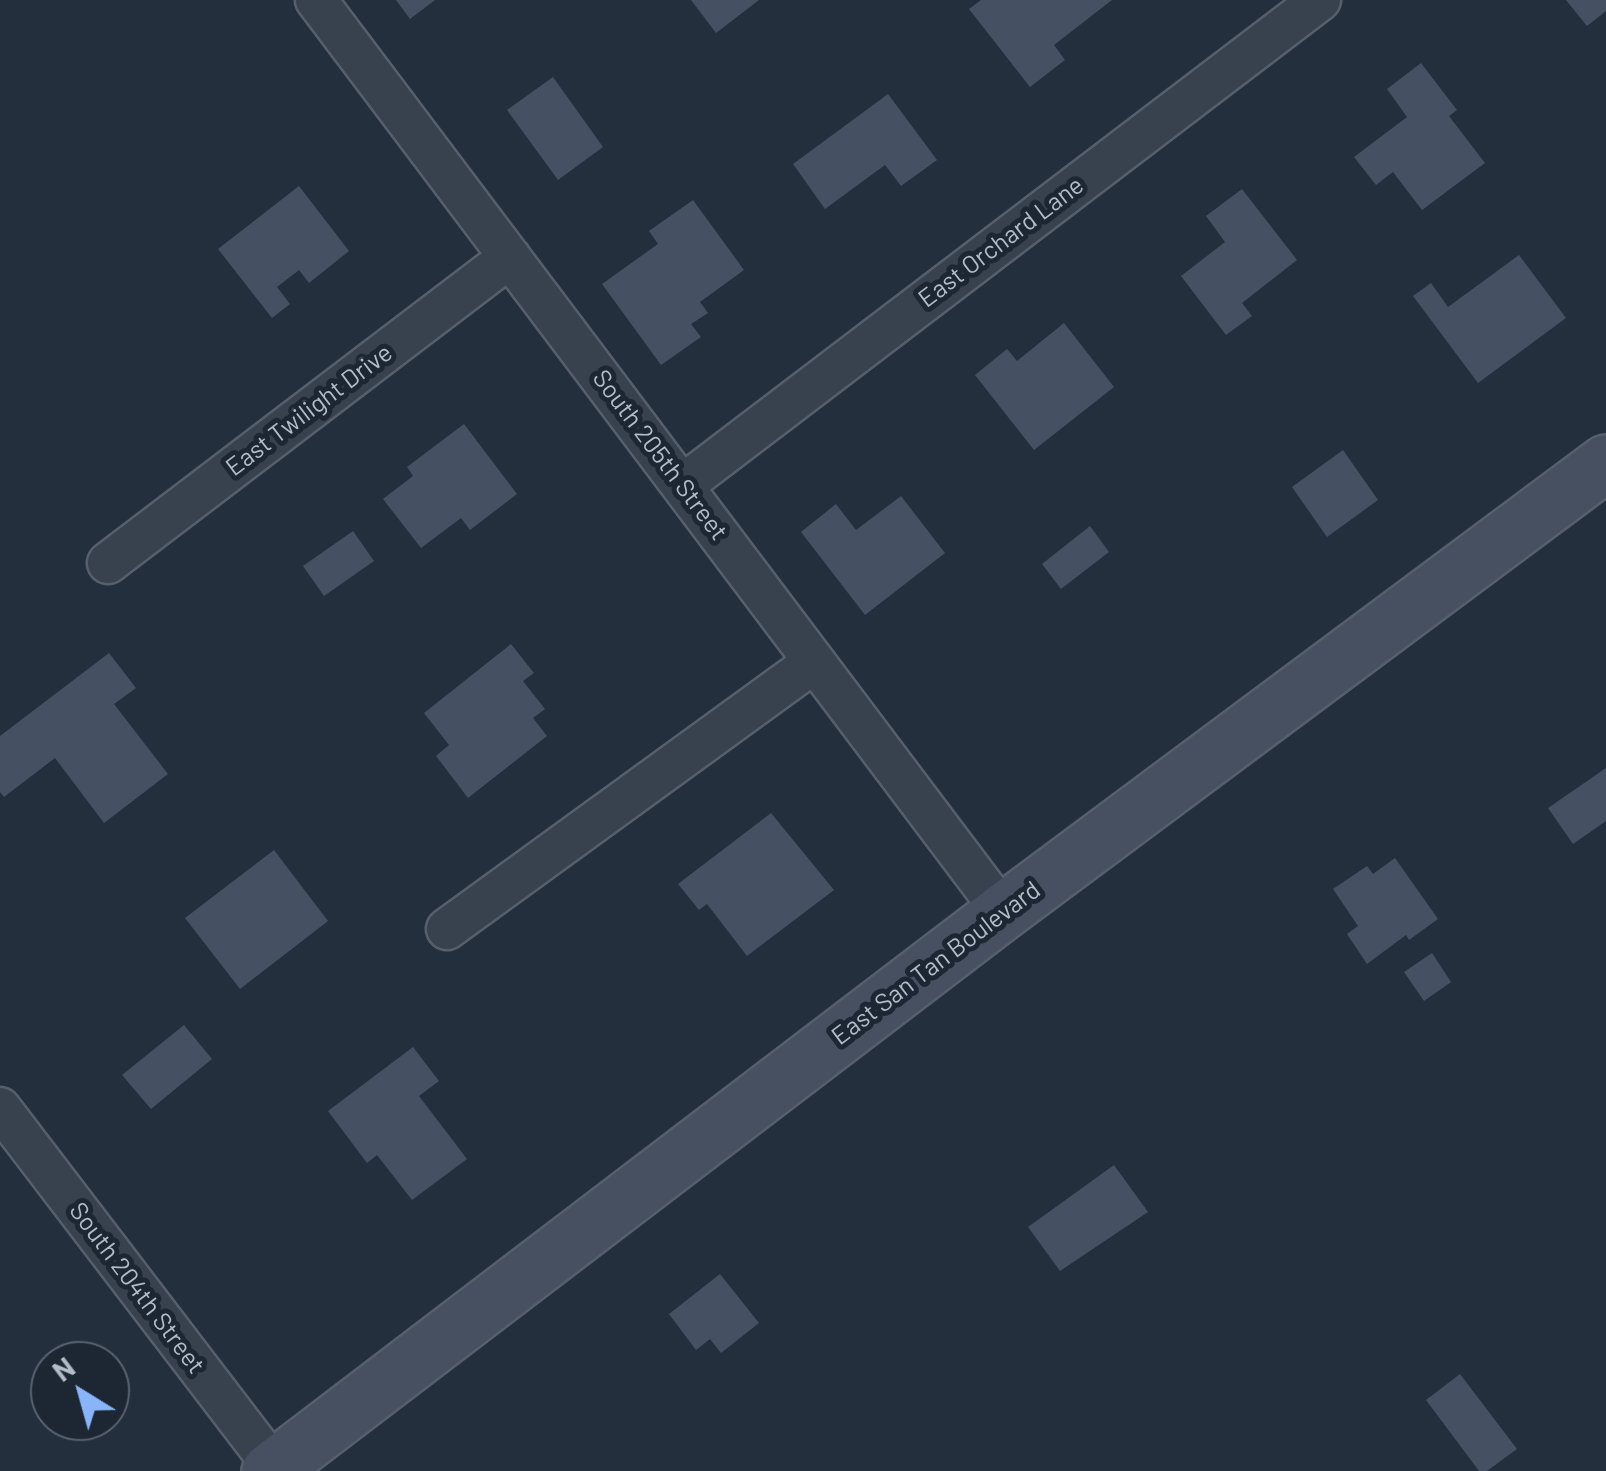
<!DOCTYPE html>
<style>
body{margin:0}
#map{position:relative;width:1606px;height:1471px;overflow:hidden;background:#242f3e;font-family:Barlow,sans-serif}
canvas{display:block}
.north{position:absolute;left:30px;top:1341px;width:100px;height:100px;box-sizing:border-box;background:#1d2633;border:2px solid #59626f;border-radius:50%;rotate:323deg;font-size:28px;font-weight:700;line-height:40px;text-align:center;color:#b4bcc9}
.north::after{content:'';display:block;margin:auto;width:35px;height:45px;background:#8ab4f8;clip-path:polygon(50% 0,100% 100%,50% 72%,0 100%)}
</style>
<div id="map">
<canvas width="1606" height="1471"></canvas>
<div class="north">N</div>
</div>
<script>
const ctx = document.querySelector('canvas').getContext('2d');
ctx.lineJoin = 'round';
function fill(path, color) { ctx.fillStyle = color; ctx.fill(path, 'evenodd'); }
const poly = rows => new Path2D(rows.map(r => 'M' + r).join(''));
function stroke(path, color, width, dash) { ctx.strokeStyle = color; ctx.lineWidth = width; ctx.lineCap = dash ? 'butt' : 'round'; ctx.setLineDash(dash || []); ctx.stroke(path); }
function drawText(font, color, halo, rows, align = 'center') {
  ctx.font = font + ' Barlow,sans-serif'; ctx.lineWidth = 10; ctx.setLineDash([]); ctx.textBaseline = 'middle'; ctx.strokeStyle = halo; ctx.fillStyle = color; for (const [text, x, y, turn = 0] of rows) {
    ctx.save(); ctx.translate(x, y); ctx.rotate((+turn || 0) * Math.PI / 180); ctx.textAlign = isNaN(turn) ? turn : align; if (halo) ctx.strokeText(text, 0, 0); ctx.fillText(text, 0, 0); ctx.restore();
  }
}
fill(poly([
 [396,0,435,0,410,19],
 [691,0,759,0,716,33],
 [981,0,1112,0,1054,45,1065,60,1030,87,969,9],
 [1566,0,1606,0,1606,11,1587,26],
 [1421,63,1457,110,1449,116,1485,163,1422,210,1393,172,1376,185,1354,157,1407,117,1387,89],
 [553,77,603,147,558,180,507,110],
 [888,94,937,160,901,186,885,165,825,209,793,164],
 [299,186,349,251,309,283,299,270,277,287,290,304,272,318,218,249],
 [1242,189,1297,260,1242,303,1252,316,1226,335,1181,276,1225,242,1206,216],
 [693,200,744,270,700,302,708,313,691,324,701,337,661,365,602,284,658,244,649,231],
 [1519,255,1566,318,1478,383,1413,296,1431,283,1448,307],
 [1064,323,1114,387,1034,450,975,375,1007,349,1017,361],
 [464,424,517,494,470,530,461,518,421,548,383,499,413,476,407,467],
 [1343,450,1378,500,1327,537,1292,487],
 [901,496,945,553,865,615,801,532,836,504,856,530],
 [1090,526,1109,552,1061,589,1042,564],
 [353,531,374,561,324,596,303,566],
 [511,644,534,673,523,681,545,709,533,718,547,736,468,798,436,756,449,745,424,713],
 [109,653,136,688,114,704,168,774,104,823,55,758,4,797,0,792,0,736],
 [1606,768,1606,821,1573,844,1548,808],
 [771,813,834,890,747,956,707,904,699,910,678,884],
 [274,850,328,921,240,989,185,918],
 [1395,858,1438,919,1409,940,1406,935,1367,964,1347,934,1358,926,1333,889,1367,866,1373,874],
 [1432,953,1451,982,1424,1001,1404,972],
 [184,1025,212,1059,151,1109,122,1075],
 [413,1047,439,1081,419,1096,467,1159,412,1200,377,1155,367,1163,328,1111],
 [1114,1165,1148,1212,1060,1271,1028,1227],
 [720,1274,759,1323,721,1353,710,1339,696,1350,669,1314],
 [1460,1374,1517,1449,1487,1471,1479,1471,1426,1400]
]), '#455162');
const street = poly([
 [316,0,1003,912],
 [683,485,1320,0],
 [108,563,510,257],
 [447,929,813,663],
 [0,1108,275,1468]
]);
const secondary = poly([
 [270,1471,1003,912,1606,463]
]);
stroke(street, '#565f6c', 45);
stroke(secondary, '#565f6c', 60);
stroke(street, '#38414e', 40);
stroke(secondary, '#465061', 55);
drawText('25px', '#b4bcc9', '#1d2633', [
 ["East Orchard Lane",1001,242,-37],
 ["East Twilight Drive",309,410,-37],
 ["South 205th Street",660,455,53],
 ["East San Tan Boulevard",936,963,-37],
 ["South 204th Street",137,1288,53]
]);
</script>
